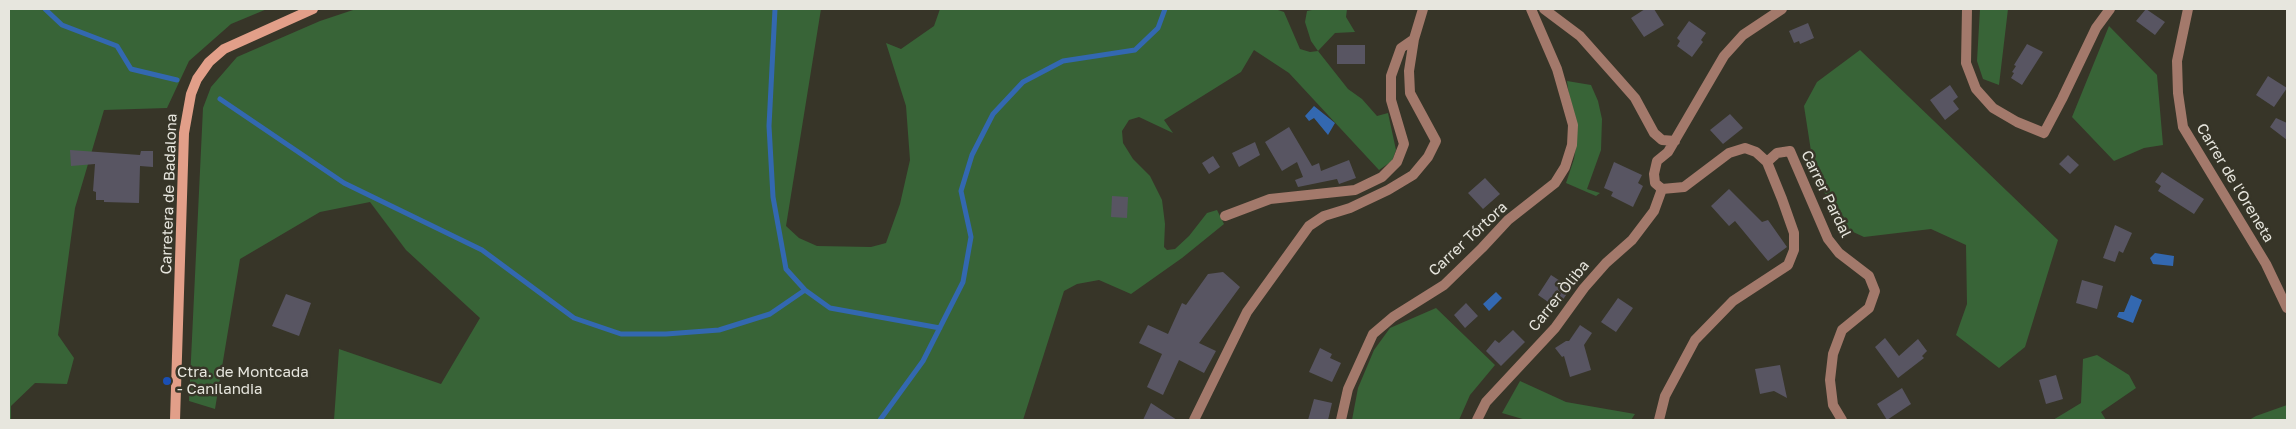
<!DOCTYPE html>
<meta charset="utf-8">
<style>
body{margin:0}
#map{position:relative;width:2296px;height:429px;overflow:hidden;background:#373528;font-family:"Golos Text",sans-serif}
canvas{display:block}
.frame{position:absolute;inset:0;border:10px solid #e7e6de;pointer-events:none}
</style>
<div id="map">
<canvas width="2296" height="429"></canvas>
<div class="frame"></div>
</div>
<script>
const ctx = document.querySelector('canvas').getContext('2d');
ctx.lineJoin = 'round';
function fill(path, color) { ctx.fillStyle = color; ctx.fill(path, 'evenodd'); }
const poly = rows => new Path2D(rows.map(r => 'M' + r).join(''));
function stroke(path, color, width, dash) { ctx.strokeStyle = color; ctx.lineWidth = width; ctx.lineCap = dash ? 'butt' : 'round'; ctx.setLineDash(dash || []); ctx.stroke(path); }
function drawText(font, color, halo, rows, align = 'center') {
  ctx.font = font + ' "Golos Text",sans-serif'; ctx.lineWidth = 5; ctx.setLineDash([]); ctx.textBaseline = 'middle'; ctx.strokeStyle = halo; ctx.fillStyle = color; for (const [text, x, y, turn = 0] of rows) {
    ctx.save(); ctx.translate(x, y); ctx.rotate((+turn || 0) * Math.PI / 180); ctx.textAlign = isNaN(turn) ? turn : align; if (halo) ctx.strokeText(text, 0, 0); ctx.fillText(text, 0, 0); ctx.restore();
  }
}
fill(poly([
 [9,9,267,9,231,24,189,61,167,108,104,110,75,208,58,335,74,358,67,384,35,383,11,406,11,420,9,420],
 [356,9,821,9,786,226,799,238,817,246,871,247,886,243,900,204,910,160,906,106,886,43,901,49,934,26,940,9,1275,9,1284,12,1300,49,1310,52,1318,51,1311,41,1305,22,1307,11,1317,9,1347,9,1346,17,1355,32,1335,33,1318,51,1348,89,1362,99,1377,116,1388,113,1396,150,1392,161,1379,170,1289,73,1254,50,1241,72,1164,120,1173,133,1139,117,1129,120,1122,131,1123,143,1133,159,1150,176,1162,200,1165,224,1164,247,1167,250,1175,249,1189,236,1207,213,1217,210,1224,224,1182,258,1131,294,1099,280,1077,284,1064,291,1023,420,334,420,339,349,441,384,480,318,406,250,370,202,320,212,240,259,215,409,189,401,203,108,211,87,237,57,320,21],
 [1980,9,2008,9,1999,85,1983,79,1977,61],
 [2109,26,2157,75,2163,145,2144,148,2114,161,2072,117],
 [1860,50,2058,240,2025,347,1999,368,1956,335,1967,304,1966,245,1931,229,1864,237,1838,225,1813,164,1804,106,1817,82],
 [1567,81,1591,85,1598,101,1602,119,1601,150,1587,189,1600,193,1596,196,1566,183,1574,159,1576,146],
 [1436,308,1495,365,1470,395,1459,420,1352,420,1358,388,1374,350,1390,328],
 [2097,355,2129,375,2136,388,2101,412,2106,420,2053,420,2081,403,2083,359],
 [1520,381,1566,402,1635,414,1631,420,1526,420,1502,413],
 [2287,405,2287,420,2249,420,2256,416]
]), '#386437');
fill(poly([
 [1314,106,1335,123,1328,135,1314,118,1309,121,1305,116],
 [2155,253,2174,256,2173,266,2153,264,2150,258],
 [1496,292,1502,298,1489,311,1483,304],
 [2131,295,2142,300,2133,323,2117,317,2119,312,2124,312]
]), '#3368b0');
stroke(poly([
 [45,9,62,25,117,46,131,69,177,80],
 [775,9,769,126,773,197,786,269,805,290,830,308,940,328],
 [220,99,344,183,482,250,574,318,621,334,666,334,719,330,770,314,805,290],
 [880,420,923,361,963,282,971,237,961,191,972,155,993,114,1023,82,1063,61,1135,50,1158,28,1165,9]
]), '#3368b0', 5);
fill(poly([
 [1645,9,1654,9,1664,25,1644,37,1631,18],
 [2146,9,2165,22,2155,35,2136,21],
 [1689,21,1706,33,1701,40,1703,42,1692,57,1677,46,1680,41,1677,38],
 [1808,23,1814,38,1800,44,1799,41,1794,43,1789,31],
 [2027,44,2043,52,2022,85,2011,78,2014,73,2012,72,2016,66,2014,65],
 [1337,45,1365,45,1365,64,1337,64],
 [2268,76,2287,88,2274,107,2256,95],
 [1950,85,1958,97,1953,101,1959,109,1945,120,1930,100],
 [1730,114,1743,128,1723,144,1710,130],
 [2276,118,2287,123,2287,140,2270,127],
 [1289,127,1312,166,1319,163,1321,171,1349,160,1356,178,1339,184,1337,179,1298,187,1295,180,1303,177,1297,162,1282,171,1265,142],
 [1255,142,1260,155,1239,167,1232,153],
 [70,150,140,155,141,151,153,151,153,167,140,166,139,203,104,202,104,200,96,200,96,192,93,191,95,164,71,166],
 [2068,155,2079,165,2070,174,2059,164],
 [1213,156,1220,167,1209,174,1202,163],
 [1614,162,1642,175,1638,183,1643,186,1633,207,1611,196,1613,192,1604,188],
 [2162,172,2204,199,2194,214,2158,191,2161,186,2155,182],
 [1485,178,1500,194,1483,209,1468,193],
 [1729,189,1762,222,1768,220,1787,247,1768,261,1735,221,1729,226,1711,206],
 [1112,196,1128,197,1127,218,1111,217],
 [2115,225,2132,233,2123,253,2119,251,2115,262,2103,258],
 [1223,272,1240,287,1199,343,1216,351,1204,373,1179,360,1163,395,1147,387,1162,354,1139,343,1148,325,1168,334,1182,303,1186,305,1208,274],
 [1551,275,1571,288,1557,308,1538,295],
 [2082,280,2103,286,2097,309,2076,303],
 [286,294,311,303,299,336,272,326],
 [1618,298,1633,308,1616,332,1601,322],
 [1466,303,1478,316,1465,328,1454,315],
 [1580,325,1592,333,1584,345,1591,370,1570,377,1564,356,1562,357,1555,348,1566,341,1569,341],
 [1513,330,1525,342,1501,366,1486,351,1495,340,1499,343],
 [1885,338,1899,356,1918,339,1927,351,1922,356,1924,358,1898,378,1875,347],
 [1320,348,1332,354,1330,358,1341,363,1332,382,1309,372],
 [1780,365,1787,398,1774,391,1760,394,1755,369],
 [2056,375,2063,399,2046,404,2039,380],
 [1902,388,1911,404,1887,420,1877,404],
 [1314,399,1332,403,1328,420,1308,420],
 [1151,403,1177,420,1143,420]
]), '#585562');
stroke(poly([
 [1544,9,1580,36,1620,81,1635,98,1654,133,1662,140,1675,141],
 [1967,9,1966,63,1976,89,1993,108,2017,122,2044,133,2062,99,2096,28,2110,9],
 [2188,9,2177,61,2178,93,2183,127,2266,264,2287,308],
 [1767,162,1777,153,1790,151,1828,239,1839,253,1869,276,1875,291,1869,308,1842,330,1833,354,1830,380,1833,405,1842,420],
 [1225,216,1270,199,1355,190,1382,177,1397,162,1404,144,1391,100,1391,76,1401,48,1414,39],
 [1194,420,1247,312,1309,226,1324,216,1350,208,1388,190,1413,175,1428,157,1436,141,1410,93,1409,71,1414,39,1423,9],
 [1341,420,1348,389,1373,334,1393,317,1444,285,1482,248,1508,220,1555,183,1565,167,1572,145,1573,125,1557,69,1531,9],
 [1477,420,1486,402,1555,328,1584,288,1606,263,1632,240,1654,211,1662,189],
 [1659,420,1665,396,1695,340,1733,301,1788,265,1794,250,1794,233,1782,199,1767,162,1756,152,1745,148,1729,153,1684,187,1662,189,1655,183,1654,174,1657,161,1668,152,1724,56,1743,35,1782,9]
]), '#a3796b', 10);
stroke(poly([
 [175,420,184,133,191,94,197,79,209,62,224,49,313,9]
]), '#e29f89', 10);
for (const [x, y, r, color] of [
 [167,381,5,"#1a4fb4"]
]) { const dot = new Path2D(); dot.arc(x, y, r, 0, 2 * Math.PI); ctx.fillStyle = color; ctx.fill(dot); stroke(dot, '#373528', 2); }
drawText('15px', '#e7e6de', '#373528', [
 ["Carrer de l'Oreneta",2235,183,59],
 ["Carretera de Badalona",169,194,-88],
 ["Carrer Pardal",1826,194,64],
 ["Carrer Tórtora",1468,239,-43],
 ["Carrer Òliba",1559,296,-51]
]);
drawText('15px', '#e7e6de', '#373528', [
 ["Ctra. de Montcada",177,372],
 ["- Canilandia",177,389]
], 'left');
</script>
